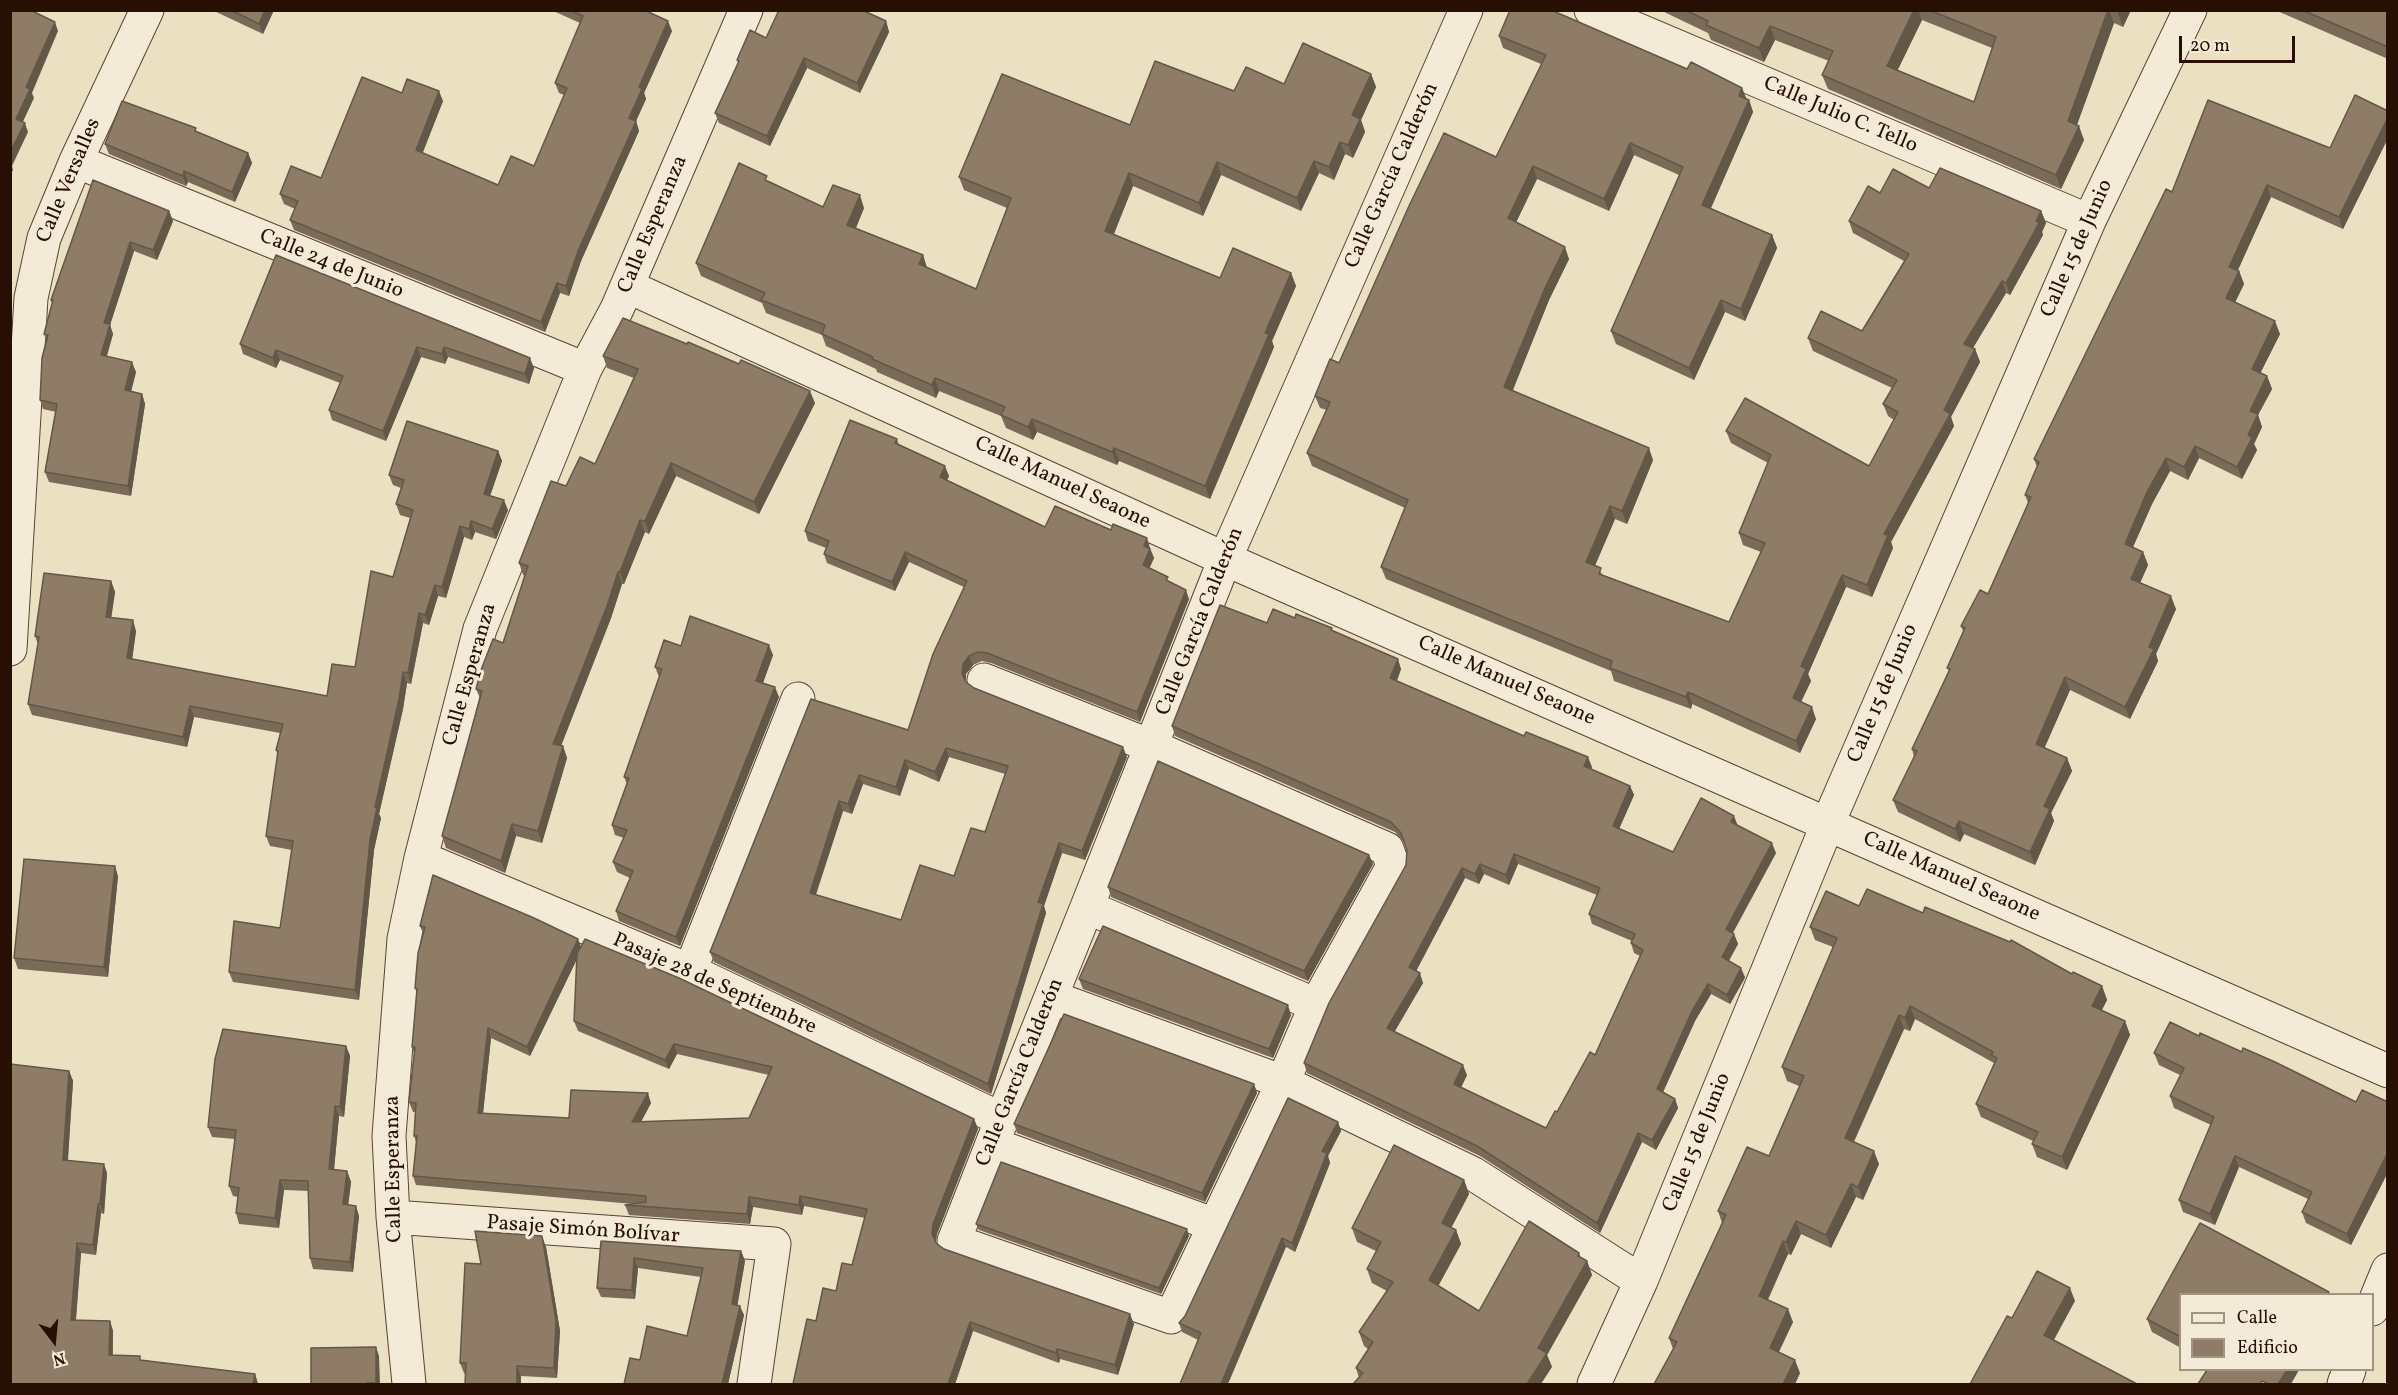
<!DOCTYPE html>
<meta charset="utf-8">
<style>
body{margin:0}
#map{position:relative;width:2398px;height:1395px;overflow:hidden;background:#ece0c3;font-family:Vollkorn,serif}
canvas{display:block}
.frame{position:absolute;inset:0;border:12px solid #280f03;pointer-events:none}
.legend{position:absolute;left:2179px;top:1293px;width:195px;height:78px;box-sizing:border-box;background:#f3ebd8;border:2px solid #a29383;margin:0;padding:8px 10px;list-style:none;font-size:18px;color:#280f03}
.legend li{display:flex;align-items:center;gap:12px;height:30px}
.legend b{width:30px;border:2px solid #a29383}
.north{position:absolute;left:24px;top:1311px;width:60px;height:60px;-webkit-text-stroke:4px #f3ebd8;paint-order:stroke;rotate:164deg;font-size:16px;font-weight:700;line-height:24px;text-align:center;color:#280f03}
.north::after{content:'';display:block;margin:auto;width:21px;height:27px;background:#280f03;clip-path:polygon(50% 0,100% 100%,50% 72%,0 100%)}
.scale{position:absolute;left:2179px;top:36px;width:116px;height:27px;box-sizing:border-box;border:3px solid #280f03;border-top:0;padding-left:8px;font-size:18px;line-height:21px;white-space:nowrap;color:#280f03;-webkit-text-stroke:4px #f3ebd8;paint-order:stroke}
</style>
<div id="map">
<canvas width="2398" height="1395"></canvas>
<div class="frame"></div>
<ul class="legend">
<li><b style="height:8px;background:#f3ebd8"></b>Calle</li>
<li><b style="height:16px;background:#8e7c67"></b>Edificio</li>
</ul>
<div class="north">N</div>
<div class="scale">20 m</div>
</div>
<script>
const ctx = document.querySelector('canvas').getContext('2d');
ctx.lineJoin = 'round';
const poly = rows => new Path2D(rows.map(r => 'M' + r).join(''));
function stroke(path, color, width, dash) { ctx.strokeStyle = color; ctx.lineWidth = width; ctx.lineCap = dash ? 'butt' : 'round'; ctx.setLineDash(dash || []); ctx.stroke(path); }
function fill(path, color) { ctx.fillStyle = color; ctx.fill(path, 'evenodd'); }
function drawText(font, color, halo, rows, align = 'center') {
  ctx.font = font + ' Vollkorn,serif'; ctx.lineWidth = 6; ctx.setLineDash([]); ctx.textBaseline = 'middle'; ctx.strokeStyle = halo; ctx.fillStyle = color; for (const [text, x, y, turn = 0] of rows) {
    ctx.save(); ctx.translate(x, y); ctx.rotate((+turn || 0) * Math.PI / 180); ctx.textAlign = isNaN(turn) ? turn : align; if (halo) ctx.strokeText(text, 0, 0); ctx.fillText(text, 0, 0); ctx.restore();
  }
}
const minor = poly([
 [1591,10,2089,221],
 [76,161,585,369],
 [627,286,1225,559,2388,1071],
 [10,649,31,298,44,238,76,161,147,10],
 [984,680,1151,746,1387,849,1393,866,1316,1005,1283,1082,1171,1317,954,1241,992,1144,1087,907,1151,746,1225,559,1466,10],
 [421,858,690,971,1003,1120],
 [1087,907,1316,1005],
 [690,971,798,699],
 [1051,997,1283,1082,1472,1173,1641,1281],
 [992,1144,1215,1225],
 [393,1217,774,1244,754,1384],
 [2372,1309,2388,1270],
 [409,1384,393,1217,389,1136,404,939,421,858,480,629,585,369,617,309,746,10],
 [1594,1384,1641,1281,1828,823,2089,221,2190,10],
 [2344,1384,2349,1370]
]);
stroke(minor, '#594333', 35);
stroke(minor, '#f3ebd8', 33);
fill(poly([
 [212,10,274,10,263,34],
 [551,10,644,10,672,31,644,93,646,99,636,121,639,131,581,261,569,296,560,293,545,332,294,230,290,220,295,209,284,204,280,194,321,178,402,93,443,101,422,153,498,185,534,166,564,95,559,93,555,83,580,23],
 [1660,10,2131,10,2123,27,2114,23,2077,125,2084,140,2061,189,1828,89,1822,75,1829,61,1775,40,1764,62,1711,40,1708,33],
 [1922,20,1992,48,1974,102,1897,70],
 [2275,10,2388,10,2388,59],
 [886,21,889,32,860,93,807,68,770,146,719,123,715,113,738,63,737,60,766,38],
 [1499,36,1687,69,1742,88,1746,99,1749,100,1753,112,1711,208,1772,235,1777,248,1745,321,1725,312,1694,380,1616,344,1611,331,1679,175,1634,155,1609,211,1537,179,1516,222,1569,259,1549,300,1512,391,1653,460,1627,524,1615,519,1595,566,1603,575,1729,622,1761,552,1743,545,1739,533,1768,463,1731,443,1726,431,1869,466,1894,420,1888,416,1883,404,1892,388,1813,351,1808,338,1862,331,1904,261,1853,233,1849,221,1880,193,1929,188,2041,211,2046,223,2042,232,2043,235,2010,295,2006,293,1973,348,1975,349,1980,362,1951,417,1954,426,1891,542,1893,548,1872,597,1846,587,1808,674,1811,681,1801,702,1816,719,1800,753,1692,704,1691,709,1614,681,1611,671,1386,579,1381,567,1405,508,1312,466,1307,453,1327,410,1320,408,1315,396,1339,363,1496,157,1541,64,1503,48],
 [1371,74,1376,87,1361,120,1365,132,1353,158,1345,154,1334,180,1319,173,1301,211,1221,175,1203,216,1133,186,1114,234,1220,278,1291,273,1296,286,1272,341,1274,347,1210,499,1119,461,1117,465,1037,432,1033,440,1006,428,1001,416,939,391,936,398,877,372,876,369,826,346,822,335,766,313,762,303,701,276,696,263,769,181,823,207,864,208,856,228,923,255,927,268,976,289,1007,208,964,190,959,177,1130,125,1234,91,1284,84],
 [2388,111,2388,138,2343,229,2271,197,2237,271,2239,271,2244,284,2235,302,2280,334,2260,373,2267,376,2272,389,2258,415,2262,427,2254,444,2257,450,2242,479,2199,458,2188,480,2170,471,2152,504,2133,547,2143,552,2148,565,2140,583,2176,609,2156,654,2158,661,2130,719,2070,690,2044,748,2067,758,2072,771,2051,813,2054,821,2035,865,1964,834,1960,842,1898,812,1893,800,1914,757,1912,749,1949,671,1947,668,1963,631,1961,626,1988,594,2028,503,2025,495,2037,467,2034,459,2172,192,2330,148],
 [198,132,248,153,252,163,235,202,188,182,186,186,109,154,105,144],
 [169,211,173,221,157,260,134,251,110,325,113,334,107,356,136,372,131,391,142,394,145,404,131,496,49,482,45,472,56,412,43,409,40,400,46,340,44,334,52,304,51,300],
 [276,255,534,368,529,384,448,357,445,364,421,357,386,441,332,420,329,410,340,383,280,360,276,368,243,354,240,344],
 [603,356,815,403,759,514,676,476,649,534,645,532,624,584,622,584,611,618,561,746,563,746,567,758,542,843,516,836,505,873,446,848,442,836,480,698,476,689,503,643,525,576,523,575,519,563,566,486,595,464,634,378,607,368],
 [897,439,899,445,949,476,947,480,1045,527,1150,548,1154,558,1149,568,1169,582,1189,599,1140,722,991,663,982,661,973,665,966,674,966,682,974,688,1127,757,1085,860,1062,853,1044,906,1046,913,991,1094,714,962,710,952,811,699,908,730,964,587,909,562,895,591,827,563,824,554,826,548,808,541,805,531],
 [949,757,1005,774,985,832,954,876,901,920,816,895,843,811,852,814,863,784,900,796,909,769,939,782],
 [498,451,502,461,490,496,508,510,496,539,475,532,472,540,464,537,446,598,438,596,429,625,423,623,411,684,407,683,403,709,379,814,381,818,374,850,359,1000,233,982,229,972,280,928,292,850,270,846,266,836,278,755,276,750,280,733,194,717,187,747,32,715,28,704,38,644,35,636,111,581,115,592,111,617,136,631,132,659,327,696,355,667,393,577,410,518,400,515,396,504,401,488,393,485,389,475],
 [1267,623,1334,631,1401,669,1397,681,1592,767,1591,769,1630,786,1634,795,1619,829,1673,852,1738,825,1776,853,1733,933,1734,934,1738,944,1729,961,1745,977,1744,980,1730,1004,1711,994,1695,1021,1663,1092,1675,1099,1678,1108,1656,1150,1642,1142,1600,1233,1480,1156,1307,1073,1304,1063,1406,865,1407,850,1404,842,1395,832,1175,736,1172,726],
 [1518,864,1597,895,1589,914,1592,924,1632,941,1631,943,1634,953,1640,956,1595,1055,1546,1128,1461,1087,1467,1075,1394,1031,1423,983,1416,971,1465,878,1479,884,1484,874,1509,885],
 [681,646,773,655,763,683,779,697,680,946,619,921,616,911,630,878,617,872,613,862,624,838,615,835,612,825,627,784,624,777,659,677,655,667],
 [1369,855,1373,864,1308,981,1111,897,1108,887],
 [118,876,108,977,18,969,14,958],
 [1859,906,1923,913,2102,986,2107,1000,2101,1011,2125,1021,2130,1035,2067,1170,2037,1157,2032,1144,2033,1141,1981,1117,1976,1104,1994,1063,1915,1019,1910,1031,1904,1029,1854,1142,1879,1164,1863,1200,1856,1197,1831,1248,1801,1234,1791,1255,1788,1254,1768,1300,1793,1322,1779,1352,1800,1373,1795,1384,1654,1384,1673,1349,1669,1338,1722,1223,1718,1211,1769,1156,1799,1086,1787,1081,1782,1067,1833,947,1815,940,1810,927],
 [420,926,581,947,974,1119,978,1129,937,1234,936,1243,944,1249,1134,1324,1118,1375,1060,1359,1059,1363,973,1331,955,1384,793,1384,816,1321,836,1291,852,1265,865,1218,804,1206,802,1215,753,1207,750,1224,629,1215,625,1205,633,1204,416,1185,413,1176,416,1142,414,1136,416,1112,413,1112,409,1102,414,1053,412,1047,417,994,415,988,423,933],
 [577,958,574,1021,578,1031,669,1069,677,1054,769,1075,749,1118,641,1122,651,1103,569,1118,483,1113,491,1038,530,1056],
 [1079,979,1291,1015,1273,1058,1083,989],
 [2199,1036,2242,1052,2356,1102,2388,1102,2388,1172,2351,1245,2306,1223,2302,1212,2308,1199,2239,1167,2215,1225,2183,1212,2179,1200,2211,1125,2174,1108,2170,1096,2180,1075,2159,1065,2154,1053],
 [346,1046,350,1056,344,1117,339,1116,334,1170,347,1171,351,1182,348,1205,359,1216,353,1272,313,1269,310,1258,309,1191,284,1190,279,1228,239,1224,236,1213,238,1197,233,1196,229,1186,235,1139,212,1137,208,1127],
 [69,1071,73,1081,68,1161,107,1173,104,1214,101,1213,96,1255,81,1253,76,1320,110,1321,113,1331,113,1355,142,1360,255,1374,258,1384,10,1384],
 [1254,1084,1257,1093,1205,1202,1017,1133,1014,1124],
 [1338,1122,1341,1131,1328,1156,1330,1163,1295,1252,1286,1247,1198,1340,1182,1332,1179,1323],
 [1464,1180,1469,1194,1451,1228,1456,1230,1461,1244,1438,1286,1479,1311,1581,1257,1587,1261,1592,1275,1547,1355,1552,1367,1359,1378,1356,1368,1368,1349,1364,1346,1359,1332,1387,1291,1372,1283,1367,1269,1376,1251,1357,1242,1352,1228],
 [976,1224,1189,1236,1161,1294,979,1230],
 [601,1241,741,1251,745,1261,737,1305,744,1315,728,1384,624,1384,640,1360,687,1336,701,1277,638,1268,635,1299,601,1297,597,1288],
 [546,1247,560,1331,557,1378,521,1376,521,1384,465,1384,465,1374,464,1373,460,1363],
 [2181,1294,2181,1348,2152,1332,2147,1319]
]), '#7a6b59');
fill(poly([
 [265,10,274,10,263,34,259,24],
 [1914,10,1918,10,1922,20,1893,80,1887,66],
 [2108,10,2109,10,2114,23,2073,135,2068,121],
 [2119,10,2131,10,2123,27,2118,13],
 [668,21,672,31,644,93,646,99,636,121,639,131,581,261,569,296,566,286,578,251,629,118,639,87],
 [886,21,889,32,860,93,857,83],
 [55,22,58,31,32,93,34,98,20,128,16,119,26,87],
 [1770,26,1775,40,1764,62,1759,48],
 [804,58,807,68,770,146,767,136],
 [1371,74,1376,87,1361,120,1365,132,1353,158,1348,145,1352,115],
 [1742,88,1747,100,1739,96],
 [439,91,443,101,420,160,416,150],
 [1749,100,1753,112,1707,217,1702,205],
 [2388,117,2388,138,2343,229,2339,217],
 [25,123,28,132,12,166,13,170,10,175,10,152],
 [2079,126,2084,140,2061,189,2056,175],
 [1340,142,1345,154,1334,180,1329,167],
 [1630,143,1634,155,1609,211,1604,199],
 [248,153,252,163,235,202,232,192],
 [1314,161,1319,173,1301,211,1297,198],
 [1217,162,1221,175,1203,216,1199,203],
 [1533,166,1537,179,1512,231,1508,218],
 [184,171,188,182,186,186,183,176],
 [1129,173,1133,186,1110,243,1105,231],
 [2267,185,2271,197,2234,279,2229,267],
 [860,195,864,208,852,237,847,225],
 [169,211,173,221,157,260,153,250],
 [2041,211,2046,223,2042,232,2043,235,2010,295,2006,283],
 [1772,235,1777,248,1745,321,1741,309],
 [130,242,134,251,110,325,113,334,104,364,101,355,104,323],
 [1565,247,1569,259,1549,300,1509,400,1504,387,1545,288],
 [923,255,927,268,919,264],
 [2239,271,2244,284,2231,311,2226,298],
 [1291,273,1296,286,1272,341,1274,347,1210,499,1205,486,1265,333],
 [2002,281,2006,293,1968,356,1964,344],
 [557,283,560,293,545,332,541,322],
 [1721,300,1725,312,1694,380,1689,368],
 [2275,321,2280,334,2256,382,2252,369],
 [417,347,421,357,386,441,383,431],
 [444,347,448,357,445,364,442,354],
 [1975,349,1980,362,1951,417,1954,426,1891,542,1893,548,1872,597,1867,585,1884,534,1944,410],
 [276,350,280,360,276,368,273,358],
 [530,358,534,368,529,384,525,374],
 [132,362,136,372,129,400,125,390],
 [2267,376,2272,389,2258,415,2262,427,2254,444,2257,450,2242,479,2237,467,2248,435,2250,411],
 [935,378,939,391,936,398,932,385],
 [810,391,815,403,759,514,754,502],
 [142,394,145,404,131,496,128,486],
 [1032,419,1037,432,1033,440,1028,427],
 [2195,446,2199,458,2188,480,2184,467],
 [1114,448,1119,461,1117,465,1112,452],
 [1649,448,1653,460,1627,524,1622,511],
 [498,451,502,461,487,505,484,494],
 [2166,458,2170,471,2152,504,2129,556,2125,544,2147,492],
 [671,463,676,476,649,534,645,521],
 [945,466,949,476,944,487,940,477],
 [504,500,508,510,496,539,492,529],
 [1610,506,1615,519,1591,574,1586,562],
 [640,520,645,532,624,584,620,572],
 [471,521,475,532,472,540,469,529],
 [460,526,464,537,446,598,442,587],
 [1147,538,1150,548,1147,555,1144,546],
 [1150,549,1154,558,1147,574,1143,565],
 [905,552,909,562,895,591,892,582],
 [2143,552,2148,565,2136,592,2131,579],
 [618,572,622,584,611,618,557,756,553,744],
 [1842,575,1846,587,1808,674,1811,681,1797,710,1793,698,1801,666],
 [111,581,115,592,110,627,106,617],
 [435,585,438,596,429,625,425,615],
 [1186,590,1189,599,1140,722,1137,712],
 [2171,596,2176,609,2156,654,2158,661,2130,719,2125,707,2149,647],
 [419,613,423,623,411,684,408,673],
 [133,620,136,631,131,668,127,658],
 [769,645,773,655,760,691,756,681],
 [969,656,973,665,966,674,966,683,962,674,963,664],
 [1398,659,1401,669,1394,688,1390,678],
 [403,672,407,683,403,709,379,814,381,818,374,850,359,1000,355,990,370,840,375,807],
 [2065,677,2070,690,2041,756,2036,744],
 [775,687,779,697,680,946,676,937],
 [1688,692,1692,704,1691,709,1686,697],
 [190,706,194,717,187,747,183,737],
 [1812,707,1816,719,1800,753,1796,741],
 [563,746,567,758,542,843,538,831],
 [1123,747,1127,757,1085,860,1082,851],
 [946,748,949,757,939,782,935,772],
 [1588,757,1592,767,1588,776,1584,766],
 [2067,758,2072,771,2051,813,2054,821,2035,865,2030,852,2044,806],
 [905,760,909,769,900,796,896,787],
 [859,775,863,784,852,814,848,804],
 [1630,786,1634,795,1616,836,1613,826],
 [839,801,843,811,813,902,810,893],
 [1734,816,1738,826,1731,822],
 [1959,821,1964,834,1960,842,1955,829],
 [512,824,516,836,505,873,501,861],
 [1059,843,1062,853,1044,906,1046,913,991,1094,988,1084,1038,902],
 [1772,843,1776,853,1729,939,1726,929],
 [1514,854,1518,864,1509,885,1506,875],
 [1369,855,1373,864,1308,981,1304,971],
 [1480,864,1484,874,1479,884,1475,874],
 [115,866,118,876,108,977,104,967],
 [1462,868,1465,878,1413,977,1409,967],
 [1734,934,1738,944,1725,967,1722,957],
 [578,939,582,949,530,1056,527,1047],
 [1741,968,1745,977,1730,1004,1727,995],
 [1420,973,1423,983,1391,1038,1387,1028],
 [1708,984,1711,994,1695,1021,1660,1099,1657,1089,1692,1011],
 [2102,986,2107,1000,2097,1020,2092,1006],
 [1288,1005,1291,1015,1273,1058,1269,1049],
 [1910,1006,1915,1019,1910,1031,1905,1018],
 [1899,1015,1904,1029,1849,1151,1845,1138],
 [2125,1021,2130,1035,2067,1170,2062,1157],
 [488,1028,491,1038,482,1123,478,1113],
 [674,1044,677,1054,669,1069,665,1060],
 [346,1046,350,1056,344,1117,340,1107],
 [1463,1065,1467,1075,1458,1094,1454,1084],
 [69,1071,73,1081,67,1170,63,1160],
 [1254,1084,1257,1093,1205,1202,1202,1193],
 [648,1093,651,1103,636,1131,632,1122],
 [1675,1099,1678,1108,1656,1150,1652,1140],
 [335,1106,339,1116,333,1180,329,1169],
 [974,1119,978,1129,937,1234,935,1243,932,1234,933,1224],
 [1338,1122,1341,1131,1328,1156,1330,1163,1295,1252,1292,1243,1322,1151],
 [1638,1133,1642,1142,1600,1233,1597,1223],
 [1874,1151,1879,1164,1863,1200,1858,1187],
 [2388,1152,2388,1172,2351,1245,2347,1234],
 [2235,1156,2239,1167,2215,1225,2210,1214],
 [104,1164,107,1173,104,1214,100,1204],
 [347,1171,351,1182,347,1215,343,1204],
 [280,1180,284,1190,279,1228,275,1218],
 [1464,1180,1469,1194,1447,1236,1442,1223],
 [1851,1184,1856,1197,1831,1248,1826,1235],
 [800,1196,804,1206,802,1215,799,1205],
 [749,1197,753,1207,750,1224,747,1214],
 [98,1204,101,1213,96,1255,93,1245],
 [356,1206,359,1216,353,1272,350,1262],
 [1796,1221,1801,1234,1791,1255,1786,1242],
 [1187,1229,1189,1236,1161,1294,1159,1288],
 [1456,1230,1461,1244,1434,1294,1429,1280],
 [542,1236,546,1247,560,1331,557,1378,554,1368],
 [1282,1238,1286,1247,1228,1384,1221,1384],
 [1783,1241,1788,1254,1763,1309,1759,1296],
 [77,1243,81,1253,75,1330,71,1320],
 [741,1251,745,1261,736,1314,732,1304],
 [1579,1253,1584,1267,1587,1261,1592,1275,1547,1355,1552,1367,1541,1384,1527,1384,1538,1348],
 [634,1258,638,1268,635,1299,632,1290],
 [2070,1288,2075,1301,2049,1349,2044,1335],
 [740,1306,744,1315,728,1384,722,1384],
 [1788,1309,1793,1322,1774,1361,1770,1348],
 [1130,1314,1134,1324,1118,1375,1115,1365],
 [110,1321,113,1331,112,1365,109,1355],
 [970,1322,973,1331,955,1384,948,1384],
 [376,1347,379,1356,380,1384,377,1384,376,1383],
 [1057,1349,1060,1359,1059,1363,1056,1353],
 [1795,1360,1800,1373,1795,1384,1783,1384],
 [517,1366,521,1376,521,1384,517,1384],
 [2287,1370,2299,1370,2291,1384,2278,1384],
 [255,1374,258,1384,253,1384]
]), '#635748');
const building = poly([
 [10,10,30,10,55,22,26,87,30,89,16,119,25,123,10,152,10,10],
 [231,10,265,10,259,24,231,10],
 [570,10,644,10,668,21,639,87,642,89,629,118,636,121,578,251,566,286,557,283,541,322,290,220,298,201,280,194,291,166,321,178,362,77,402,93,407,79,439,91,416,150,498,185,511,156,534,166,567,88,555,83,583,16,570,10],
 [779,10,862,10,886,21,857,83,804,58,767,136,715,113,739,61,737,60,750,30,766,38,779,10],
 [1510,10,1551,10,1687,69,1691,62,1742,88,1739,96,1749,100,1702,205,1772,235,1741,309,1721,300,1689,368,1611,331,1683,167,1630,143,1604,199,1533,166,1508,218,1565,247,1545,288,1504,387,1649,448,1622,511,1610,506,1586,562,1601,568,1599,574,1729,622,1765,543,1739,533,1771,455,1726,431,1745,398,1869,466,1898,412,1883,404,1897,380,1808,338,1821,311,1862,331,1909,254,1849,221,1868,186,1880,193,1893,169,1929,188,1940,168,2041,211,2036,221,2039,223,2006,283,2002,281,1964,344,1975,349,1944,410,1950,414,1884,534,1888,535,1867,585,1842,575,1801,666,1806,669,1793,698,1812,707,1796,741,1688,692,1686,697,1610,668,1612,661,1381,567,1408,500,1307,453,1330,402,1315,396,1330,359,1339,363,1409,206,1444,133,1496,157,1546,55,1499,36,1510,10],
 [1685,10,1914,10,1887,66,1974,102,1996,37,1929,10,2108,10,2068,121,2079,126,2056,175,1822,75,1833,51,1770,26,1759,48,1706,25,1708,21,1685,10],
 [2302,10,2388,10,2388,47,2302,10],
 [1303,43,1371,74,1352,115,1360,119,1348,145,1340,142,1329,167,1314,161,1297,198,1217,162,1199,203,1129,173,1105,231,1220,278,1233,248,1291,273,1265,333,1269,334,1205,486,1114,448,1112,452,1032,419,1028,427,1001,415,1005,407,935,378,932,385,872,359,873,357,822,334,825,325,761,300,765,293,696,263,739,163,767,176,765,180,823,207,833,185,860,195,847,225,923,255,919,264,976,289,1011,198,959,177,1002,74,1130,125,1155,61,1234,91,1246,67,1284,84,1303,43],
 [2355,95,2388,111,2388,117,2339,217,2267,185,2229,267,2239,271,2226,298,2275,321,2252,369,2267,376,2250,411,2258,414,2248,435,2252,438,2237,467,2195,446,2184,467,2166,458,2147,492,2125,544,2143,552,2131,579,2171,596,2149,647,2154,649,2125,707,2065,677,2036,744,2067,758,2044,806,2050,809,2030,852,1959,821,1955,829,1893,800,1917,751,1912,749,1950,669,1947,668,1965,628,1961,626,1980,590,1988,594,2031,497,2025,495,2039,462,2034,459,2166,189,2172,192,2208,100,2330,148,2355,95],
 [122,101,196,128,195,131,248,153,232,192,184,171,183,176,105,144,122,101],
 [93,180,169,211,153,250,130,242,104,323,110,324,101,355,132,362,125,390,142,394,128,486,45,472,57,404,40,400,42,358,48,335,44,334,53,300,51,300,93,180],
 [276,255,530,358,525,374,444,347,442,354,417,347,383,431,329,410,343,376,276,350,273,358,240,344,276,255],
 [623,318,687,344,688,342,739,364,741,360,810,391,754,502,671,463,645,521,640,520,620,572,618,572,607,606,553,744,563,746,538,831,512,824,501,861,442,836,482,691,476,689,481,670,493,639,503,643,528,566,519,563,551,481,566,486,580,457,595,464,638,369,603,356,623,318],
 [850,420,897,439,895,443,945,466,940,477,1045,527,1055,506,1111,530,1113,524,1147,538,1144,546,1150,549,1143,565,1168,577,1166,580,1186,590,1137,712,987,653,978,652,969,656,963,664,962,674,966,682,974,688,1123,747,1082,851,1059,843,1038,902,1043,904,988,1084,710,952,811,699,908,730,933,654,967,581,905,552,892,582,824,554,829,541,805,531,850,420],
 [946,748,1008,766,985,832,971,828,954,876,920,865,901,920,810,893,839,801,848,804,859,775,896,787,905,760,935,772,946,748],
 [407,421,498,451,484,494,504,500,492,529,471,521,469,529,460,526,442,587,435,585,425,615,419,613,408,673,403,672,399,699,375,807,377,808,370,840,355,990,229,972,234,921,280,928,293,841,266,836,278,751,276,750,283,724,190,706,183,737,28,704,39,637,35,636,44,573,111,581,106,617,133,620,127,658,327,696,332,664,355,667,371,571,393,577,413,510,396,504,404,480,389,475,407,421],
 [1220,605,1267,623,1273,609,1295,618,1296,614,1332,628,1331,630,1398,659,1390,678,1524,736,1526,732,1588,757,1584,766,1630,786,1613,826,1673,852,1701,798,1734,816,1731,822,1772,843,1726,929,1734,934,1722,957,1741,968,1740,970,1727,995,1708,984,1692,1011,1657,1089,1675,1099,1652,1140,1638,1133,1597,1223,1477,1146,1304,1063,1329,1003,1406,865,1407,850,1401,833,1391,822,1172,726,1220,605],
 [1514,854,1600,888,1589,914,1635,934,1631,943,1643,950,1595,1055,1590,1052,1557,1112,1555,1111,1546,1128,1454,1084,1463,1065,1387,1028,1420,973,1409,967,1462,868,1475,874,1480,864,1506,875,1514,854],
 [690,616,769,645,756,681,775,687,676,937,616,911,633,871,613,862,627,830,612,825,629,778,624,777,662,669,655,667,664,640,681,646,690,616],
 [1158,761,1369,855,1304,971,1108,887,1158,761],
 [24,859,115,866,104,967,14,958,24,859],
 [433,875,534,918,578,939,527,1047,488,1028,478,1113,569,1118,571,1090,648,1093,632,1122,749,1118,772,1067,674,1044,665,1060,574,1021,577,954,585,939,679,978,974,1119,933,1224,932,1234,936,1243,944,1249,1130,1314,1115,1365,1057,1349,1056,1353,970,1322,948,1384,793,1384,807,1319,816,1321,823,1288,836,1291,842,1263,852,1265,867,1209,800,1196,799,1205,749,1197,747,1214,625,1205,646,1202,646,1196,413,1176,417,1136,414,1136,416,1103,409,1102,415,1047,412,1047,417,989,415,988,418,953,425,927,420,926,433,875],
 [1867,889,1923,913,1925,907,2010,942,2011,940,2072,974,2073,972,2102,986,2092,1006,2125,1021,2062,1157,2032,1144,2038,1132,1976,1104,1997,1058,1991,1055,1993,1052,1910,1006,1905,1018,1899,1015,1845,1138,1874,1151,1858,1187,1851,1184,1826,1235,1796,1221,1786,1242,1783,1241,1759,1296,1788,1309,1770,1348,1795,1360,1783,1384,1654,1384,1677,1342,1669,1338,1726,1215,1718,1211,1747,1147,1769,1156,1804,1076,1782,1067,1837,938,1810,927,1826,891,1859,906,1867,889],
 [1103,926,1288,1005,1269,1049,1079,979,1103,926],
 [1064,1014,1254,1084,1202,1193,1014,1124,1064,1014],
 [2170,1022,2199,1036,2200,1033,2242,1052,2243,1048,2275,1062,2356,1102,2362,1090,2388,1102,2388,1152,2347,1234,2302,1212,2312,1192,2235,1156,2210,1214,2179,1200,2214,1117,2170,1096,2184,1068,2154,1053,2170,1022],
 [223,1029,346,1046,340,1107,335,1106,329,1169,347,1171,343,1204,356,1206,350,1262,310,1258,308,1181,280,1180,275,1218,236,1213,239,1188,229,1186,236,1130,208,1127,215,1059,223,1029],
 [10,1064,69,1071,63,1160,104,1164,100,1204,98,1204,93,1245,77,1243,71,1320,110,1321,109,1355,140,1356,140,1360,255,1374,253,1384,10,1384,10,1064],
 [1288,1098,1338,1122,1322,1151,1327,1153,1292,1243,1282,1238,1221,1384,1180,1384,1201,1333,1179,1323,1185,1316,1288,1098],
 [1394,1145,1464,1180,1442,1223,1456,1230,1429,1280,1479,1311,1529,1221,1579,1253,1578,1256,1587,1261,1538,1348,1547,1353,1527,1384,1353,1384,1363,1373,1356,1368,1373,1342,1359,1332,1393,1282,1367,1269,1381,1242,1352,1228,1394,1145],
 [1001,1162,1187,1229,1159,1288,976,1224,1001,1162],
 [2200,1223,2329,1292,2328,1294,2181,1294,2181,1337,2147,1319,2200,1223],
 [475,1231,542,1236,556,1321,554,1368,517,1366,517,1384,465,1384,466,1363,460,1363,465,1263,481,1264,475,1231],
 [601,1241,741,1251,732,1304,740,1306,722,1384,624,1384,630,1358,640,1360,647,1326,687,1336,703,1268,634,1258,632,1290,597,1288,601,1241],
 [2037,1271,2070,1288,2044,1335,2137,1384,1970,1384,2007,1316,2012,1318,2037,1271],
 [376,1347,376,1383,367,1383,367,1384,311,1384,311,1348,376,1347],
 [2207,1370,2287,1370,2278,1384,2269,1384,2262,1381,2260,1384,2198,1384,2207,1370]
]);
fill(building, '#8e7c67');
stroke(building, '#635748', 1.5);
drawText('21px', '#280f03', '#f3ebd8', [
 ["Calle Julio C. Tello",1840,116,23],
 ["Calle García Calderón",1393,176,-66],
 ["Calle Versalles",70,181,-67],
 ["Calle Esperanza",654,225,-67],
 ["Calle 15 de Junio",2078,249,-66],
 ["Calle 24 de Junio",331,265,22],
 ["Calle Manuel Seaone",1062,484,25],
 ["Calle García Calderón",1201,622,-68],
 ["Calle Esperanza",471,675,-74],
 ["Calle Manuel Seaone",1506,682,24],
 ["Calle 15 de Junio",1884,694,-67],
 ["Calle Manuel Seaone",1951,878,24],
 ["Pasaje 28 de Septiembre",714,985,24],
 ["Calle García Calderón",1021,1073,-68],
 ["Calle 15 de Junio",1698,1143,-68],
 ["Calle Esperanza",395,1169,-91],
 ["Pasaje Simón Bolívar",583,1231,4]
]);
</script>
